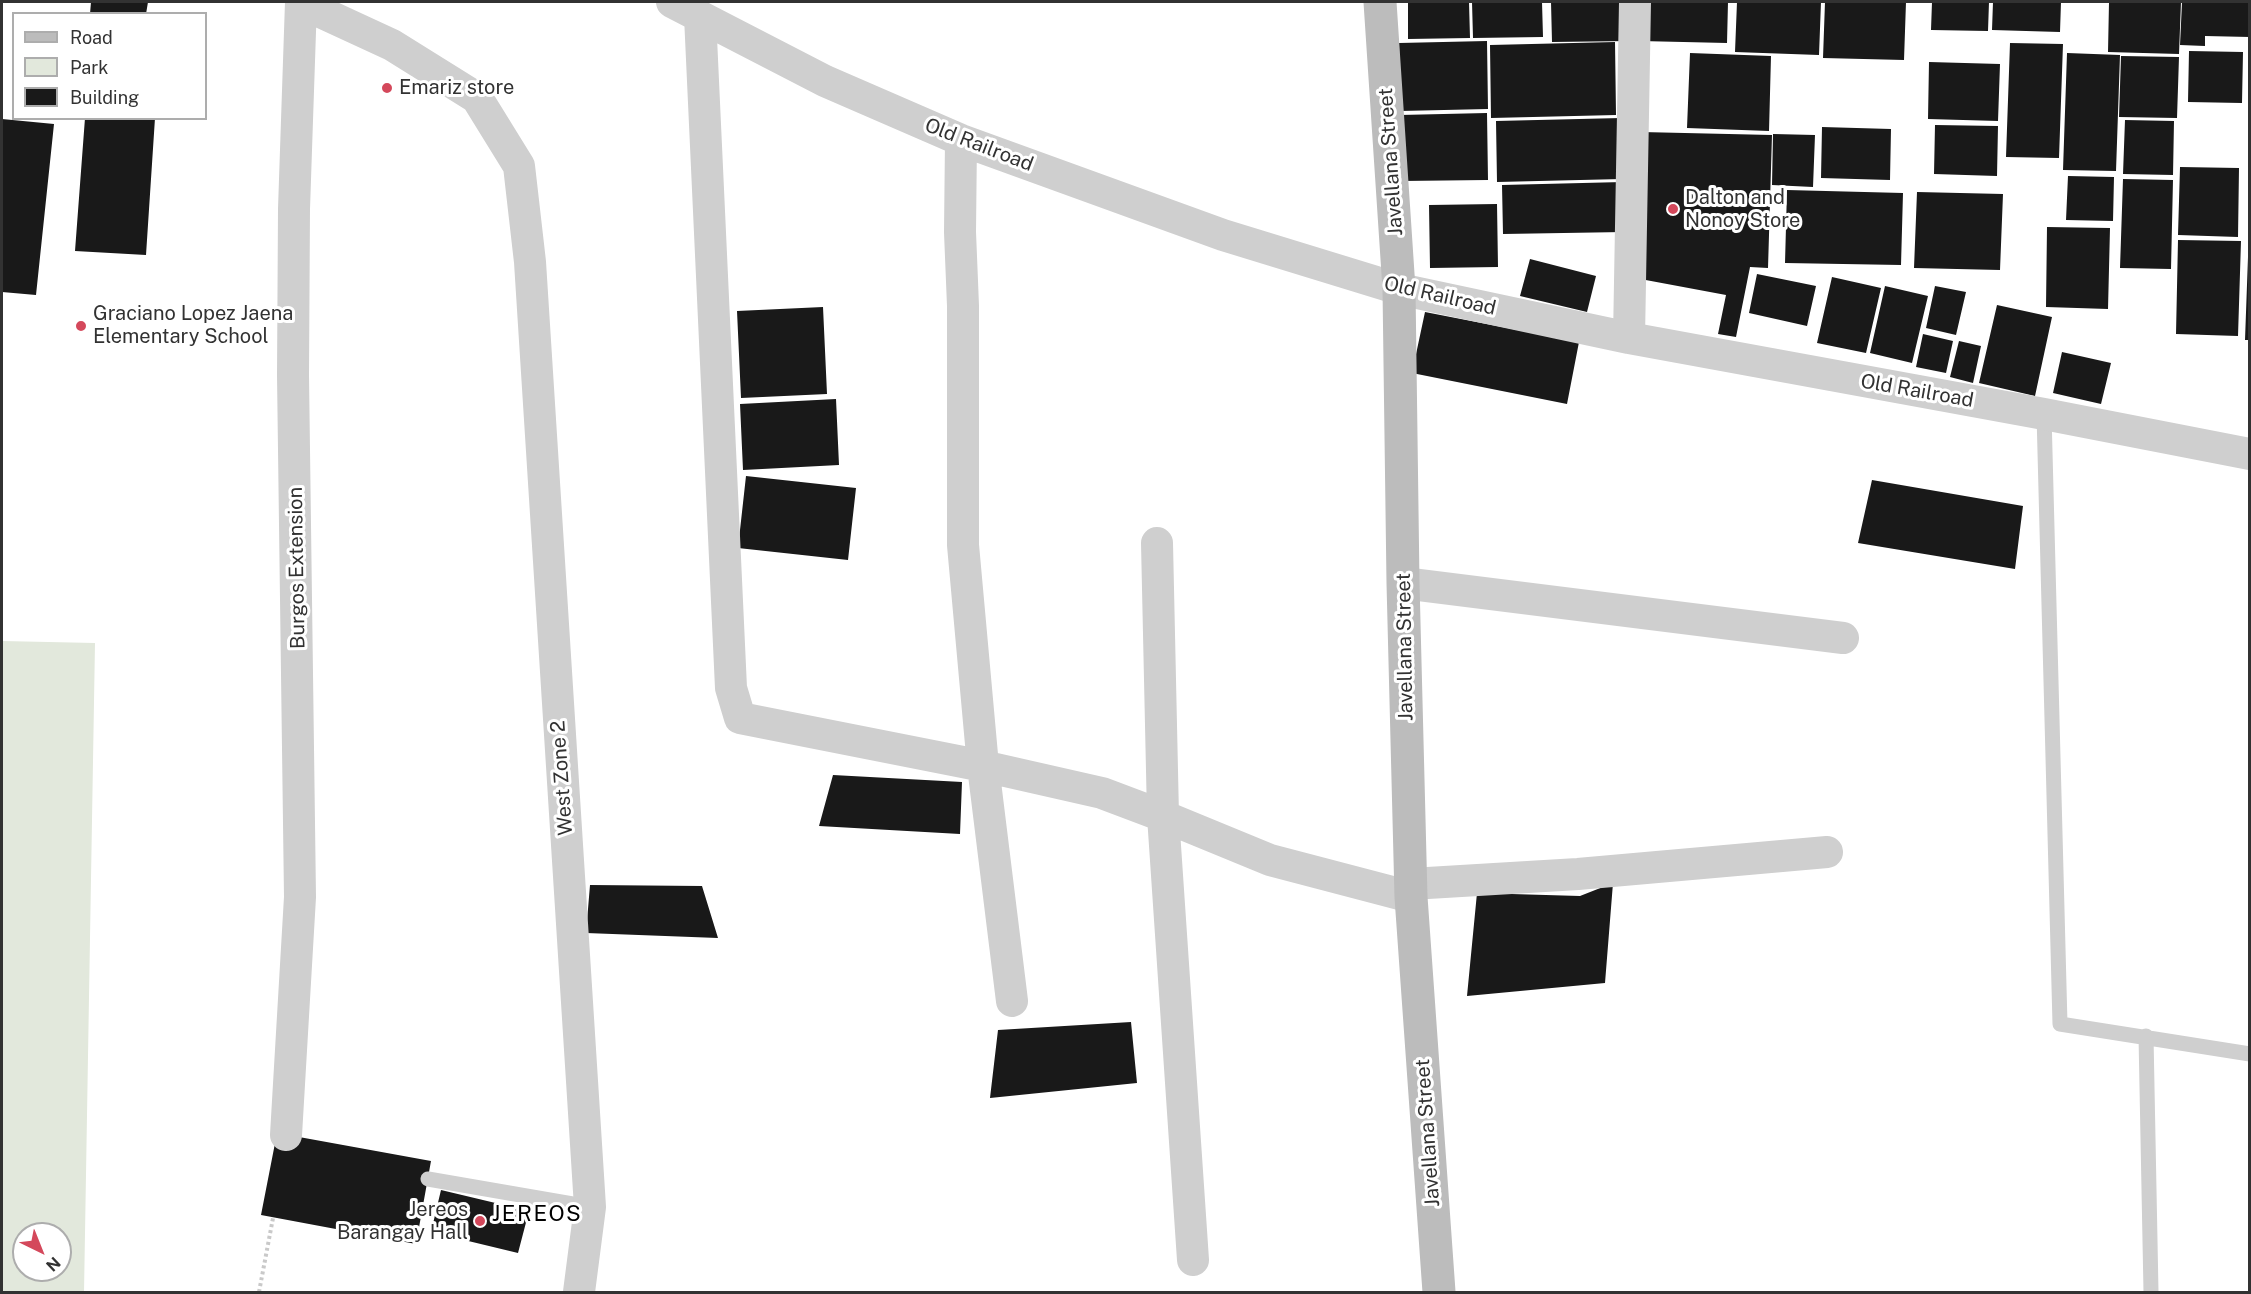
<!DOCTYPE html>
<style>
body{margin:0}
#map{position:relative;width:2251px;height:1294px;overflow:hidden;background:#fff;font-family:"Public Sans",sans-serif}
canvas{display:block}
.frame{position:absolute;inset:0;border:3px solid #323232;pointer-events:none}
.legend{position:absolute;left:12px;top:12px;width:195px;height:108px;box-sizing:border-box;background:#fff;border:2px solid #adadad;margin:0;padding:8px 10px;list-style:none;font-size:18px;color:#323232}
.legend li{display:flex;align-items:center;gap:12px;height:30px}
.legend b{width:30px;border:2px solid #adadad}
.north{position:absolute;left:12px;top:1222px;width:60px;height:60px;box-sizing:border-box;background:#fff;border:2px solid #adadad;border-radius:50%;rotate:137deg;font-size:16px;font-weight:700;line-height:24px;text-align:center;color:#323232}
.north::after{content:'';display:block;margin:auto;width:21px;height:27px;background:#d4485b;clip-path:polygon(50% 0,100% 100%,50% 72%,0 100%)}
</style>
<div id="map">
<canvas width="2251" height="1294"></canvas>
<div class="frame"></div>
<ul class="legend">
<li><b style="height:8px;background:#bcbcbc"></b>Road</li>
<li><b style="height:16px;background:#e2e8dc"></b>Park</li>
<li><b style="height:16px;background:#191919"></b>Building</li>
</ul>
<div class="north">N</div>
</div>
<script>
const ctx = document.querySelector('canvas').getContext('2d');
ctx.lineJoin = 'round';
function fill(path, color) { ctx.fillStyle = color; ctx.fill(path, 'evenodd'); }
const poly = rows => new Path2D(rows.map(r => 'M' + r).join(''));
function stroke(path, color, width, dash) { ctx.strokeStyle = color; ctx.lineWidth = width; ctx.lineCap = dash ? 'butt' : 'round'; ctx.setLineDash(dash || []); ctx.stroke(path); }
function drawText(font, color, halo, rows, align = 'center') {
  ctx.font = font + ' "Public Sans",sans-serif'; ctx.lineWidth = 6; ctx.setLineDash([]); ctx.textBaseline = 'middle'; ctx.strokeStyle = halo; ctx.fillStyle = color; for (const [text, x, y, turn = 0] of rows) {
    ctx.save(); ctx.translate(x, y); ctx.rotate((+turn || 0) * Math.PI / 180); ctx.textAlign = isNaN(turn) ? turn : align; if (halo) ctx.strokeText(text, 0, 0); ctx.fillText(text, 0, 0); ctx.restore();
  }
}
fill(poly([
 [2,641,95,643,84,1292,2,1292],
 [24,1234,60,1234,60,1270,24,1270]
]), '#e2e8dc');
fill(poly([
 [91,2,148,2,146,14,90,14],
 [1408,2,1469,2,1470,38,1408,39],
 [1472,2,1542,2,1543,37,1473,38],
 [1551,2,1630,2,1631,41,1552,42],
 [1641,2,1728,2,1727,43,1640,41],
 [1737,2,1821,2,1819,55,1735,52],
 [1825,2,1906,2,1904,60,1823,58],
 [1932,2,1989,2,1988,31,1931,30],
 [1993,2,2061,2,2060,32,1992,30],
 [2109,2,2181,2,2179,54,2108,52],
 [2182,2,2250,2,2250,37,2205,36,2205,46,2180,45],
 [1487,41,1488,109,1400,111,1399,43],
 [1615,42,1616,115,1491,118,1490,45],
 [2010,43,2063,44,2059,158,2006,157],
 [2189,51,2243,52,2242,103,2188,102],
 [1690,53,1771,56,1769,131,1687,128],
 [2067,53,2120,55,2116,171,2063,170],
 [2121,56,2179,57,2177,118,2119,117],
 [1929,62,2000,64,1998,121,1928,119],
 [1487,113,1488,180,1401,181,1400,115],
 [85,118,155,118,146,255,75,251],
 [1621,118,1622,179,1497,182,1496,121],
 [2,119,54,124,36,295,2,292],
 [2125,120,2174,121,2173,175,2123,174],
 [1935,125,1998,126,1997,176,1934,174],
 [1822,127,1891,129,1890,180,1821,178],
 [1641,132,1772,135,1768,268,1750,267,1736,337,1718,334,1726,295,1635,278],
 [1773,134,1815,135,1813,187,1772,185],
 [2180,167,2239,168,2238,237,2178,235],
 [2068,176,2114,177,2113,221,2066,220],
 [2123,179,2173,180,2171,269,2120,268],
 [1623,182,1624,232,1503,234,1502,185],
 [1787,190,1903,193,1901,265,1785,263],
 [1917,192,2003,194,2000,270,1914,268],
 [1497,204,1498,267,1430,268,1429,205],
 [2047,227,2110,228,2108,309,2046,307],
 [2178,240,2241,241,2238,336,2176,334],
 [2248,257,2250,257,2250,340,2245,340],
 [1530,259,1596,276,1587,312,1520,296],
 [1757,274,1816,286,1807,326,1749,313],
 [1832,277,1881,288,1866,353,1817,343],
 [1885,286,1928,296,1912,363,1870,353],
 [1935,286,1966,292,1956,335,1926,328],
 [1997,305,2052,317,2035,396,1979,383],
 [823,307,827,394,741,398,737,311],
 [1425,312,1579,342,1567,404,1412,373],
 [1923,334,1953,341,1946,373,1916,367],
 [1959,341,1981,346,1973,383,1950,377],
 [2062,352,2111,363,2101,404,2053,393],
 [836,399,839,465,743,470,740,404],
 [746,476,856,488,848,560,738,548],
 [1872,480,2023,506,2015,569,1858,543],
 [833,775,962,782,960,834,819,826],
 [1613,883,1605,983,1467,996,1477,893,1580,896],
 [590,885,702,886,718,938,586,933],
 [1131,1022,1137,1083,990,1098,998,1030],
 [277,1133,431,1161,416,1244,261,1215],
 [441,1190,529,1211,518,1253,431,1232]
]), '#191919');
stroke(poly([
 [259,1292,273,1218]
]), '#c9c9c9', 4, [3, 3]);
stroke(poly([
 [2044,414,2060,1024,2250,1054],
 [2146,1036,2151,1292],
 [428,1179,590,1207]
]), '#cfcfcf', 15);
stroke(poly([
 [672,2,825,81,961,140,1223,235,1399,289,1629,338,2044,414,2250,454],
 [301,3,392,45,477,98,519,166,530,262,590,1207,579,1292],
 [700,16,731,688,740,718,983,766,1102,793,1163,816,1270,860,1411,897],
 [961,140,960,232,963,306,963,545,983,766,1012,1001],
 [1629,338,1635,2],
 [1157,543,1163,816,1193,1260],
 [1403,583,1843,638],
 [1411,884,1578,874,1827,852],
 [286,1135,300,897,293,375,294,209,301,2]
]), '#cfcfcf', 32);
stroke(poly([
 [1380,2,1399,289,1403,583,1411,897,1439,1292]
]), '#bcbcbc', 33);
for (const [x, y, r, color] of [
 [387,88,6,"#d4485b"],
 [1673,209,6,"#d4485b"],
 [81,326,6,"#d4485b"],
 [480,1221,6,"#d4485b"]
]) { const dot = new Path2D(); dot.arc(x, y, r, 0, 2 * Math.PI); ctx.fillStyle = color; ctx.fill(dot); stroke(dot, '#fff', 2); }
drawText('20px', '#323232', '#fff', [
 ["Emariz store",399,88],
 ["Dalton and",1685,198],
 ["Nonoy Store",1685,221],
 ["Graciano Lopez Jaena",93,314],
 ["Elementary School",93,337],
 ["Jereos",468,1210,"right"],
 ["Barangay Hall",468,1233,"right"]
], 'left');
drawText('20px', '#323232', '#fff', [
 ["Old Railroad",979,145,21],
 ["Javellana Street",1391,162,-94],
 ["Old Railroad",1440,296,13],
 ["Old Railroad",1917,391,10],
 ["Burgos Extension",297,568,-91],
 ["Javellana Street",1405,647,-91],
 ["West Zone 2",562,778,-94],
 ["Javellana Street",1428,1133,-94]
]);
ctx.letterSpacing = '1.5px';
drawText('22px', '#000', '#fff', [
 ["JEREOS",537,1214]
]);
ctx.letterSpacing = '0px';
</script>
